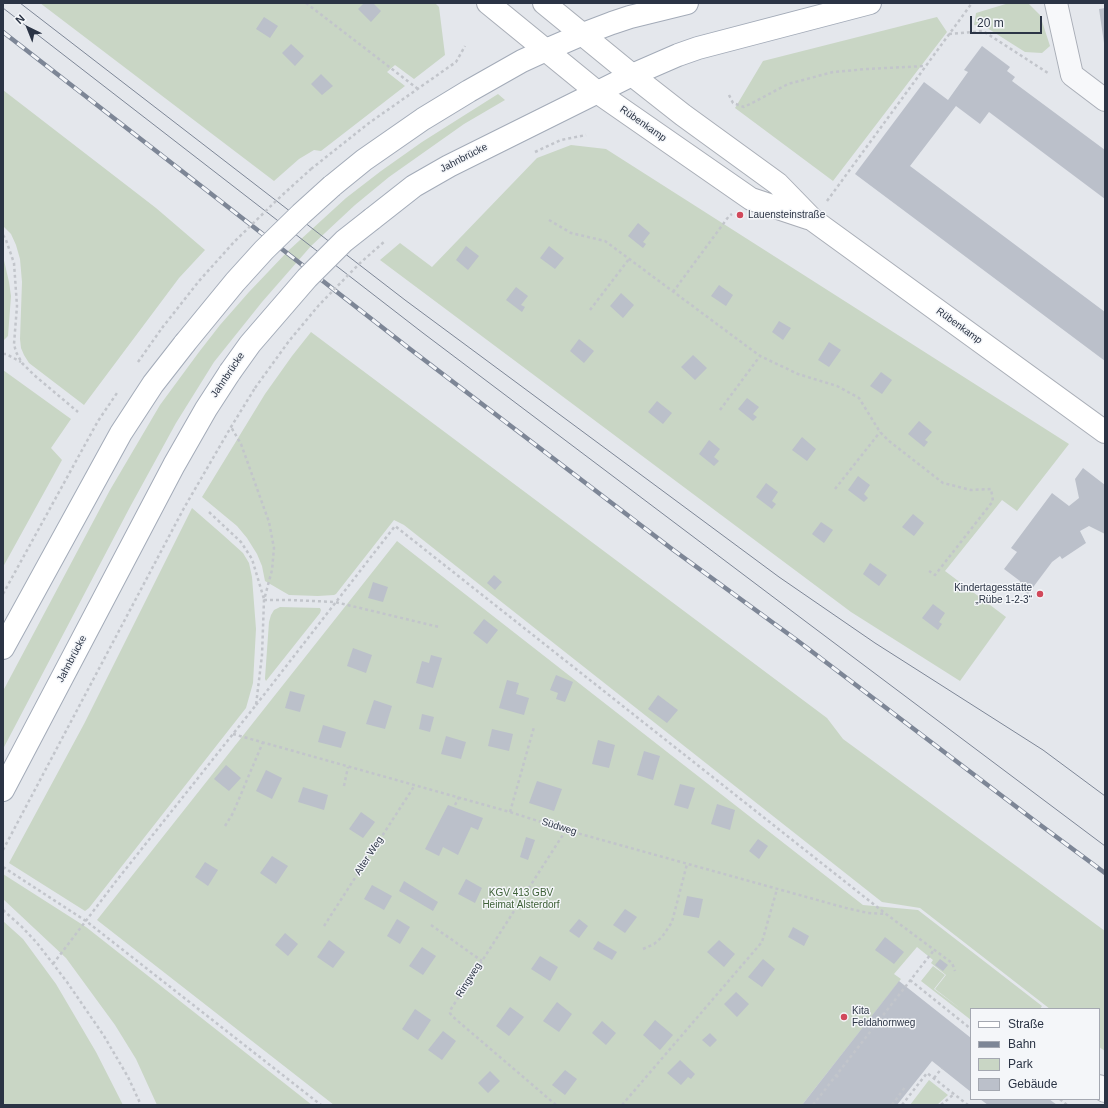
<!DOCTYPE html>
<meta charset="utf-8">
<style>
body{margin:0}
#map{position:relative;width:1108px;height:1108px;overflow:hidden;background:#e4e7ec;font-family:Arial,sans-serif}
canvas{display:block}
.frame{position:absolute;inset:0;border:4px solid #2b3445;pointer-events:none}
.legend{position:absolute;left:970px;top:1008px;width:130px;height:92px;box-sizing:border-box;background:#f4f6f9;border:1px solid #a4a8b1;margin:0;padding:5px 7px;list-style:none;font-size:12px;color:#2b3445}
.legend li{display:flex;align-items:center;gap:8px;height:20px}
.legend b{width:20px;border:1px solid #a4a8b1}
.north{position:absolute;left:8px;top:8px;width:40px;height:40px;-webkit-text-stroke:3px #f4f6f9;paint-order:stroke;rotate:317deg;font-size:11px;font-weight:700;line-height:16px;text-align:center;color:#2b3445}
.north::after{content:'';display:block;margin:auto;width:14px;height:18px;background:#2b3445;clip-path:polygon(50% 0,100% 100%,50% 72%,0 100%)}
.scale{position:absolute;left:970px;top:16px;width:72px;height:18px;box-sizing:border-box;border:2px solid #2b3445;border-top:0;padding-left:5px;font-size:12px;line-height:14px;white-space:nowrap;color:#2b3445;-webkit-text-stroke:3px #f4f6f9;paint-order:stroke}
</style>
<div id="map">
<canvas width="1108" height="1108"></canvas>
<div class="frame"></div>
<ul class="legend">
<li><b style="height:5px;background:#fff"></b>Straße</li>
<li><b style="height:5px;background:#7d8696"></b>Bahn</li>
<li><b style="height:11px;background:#c9d6c5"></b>Park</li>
<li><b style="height:11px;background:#bbc0ca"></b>Gebäude</li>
</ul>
<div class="north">N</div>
<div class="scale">20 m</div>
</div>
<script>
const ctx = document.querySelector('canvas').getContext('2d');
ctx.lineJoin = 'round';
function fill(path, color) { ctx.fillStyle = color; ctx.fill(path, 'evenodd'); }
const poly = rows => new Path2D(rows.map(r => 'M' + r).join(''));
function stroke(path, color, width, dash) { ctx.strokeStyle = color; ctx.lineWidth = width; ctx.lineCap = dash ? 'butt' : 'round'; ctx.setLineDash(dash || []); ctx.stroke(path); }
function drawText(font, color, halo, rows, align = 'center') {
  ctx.font = font + ' Arial,sans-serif'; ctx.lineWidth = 3; ctx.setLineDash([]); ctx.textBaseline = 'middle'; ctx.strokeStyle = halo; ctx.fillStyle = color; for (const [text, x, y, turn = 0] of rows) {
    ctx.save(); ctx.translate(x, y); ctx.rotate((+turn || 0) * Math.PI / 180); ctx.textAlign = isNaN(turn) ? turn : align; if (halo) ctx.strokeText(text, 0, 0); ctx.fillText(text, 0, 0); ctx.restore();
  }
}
fill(poly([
 [40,3,435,3,439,7,445,55,414,79,395,65,387,72,405,86,321,151,314,150,299,159,274,181],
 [1009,3,1028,3,1040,15,1050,46,1042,53,1025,52,984,26,974,25,976,13],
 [937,17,947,32,833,181,735,108,763,61],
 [3,90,156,208,205,250,179,278,84,405,29,363,24,355,21,348,20,339,22,282,20,259,16,245,11,234,3,226],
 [498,94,505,100,464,124,389,177,355,205,311,246,262,302,214,362,176,423,130,507,3,749,3,691,110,490,160,405,199,352,220,325,249,292,288,251,346,198,381,171,422,142],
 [571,145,606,149,1069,444,1017,511,1002,500,945,571,1006,617,960,681,851,612,380,260,400,243,432,267,537,158],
 [3,256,9,282,11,296,8,336,3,341],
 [311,332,827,718,843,739,1105,931,1105,1051,1099,1047,1099,1009,1050,1009,920,908,882,902,404,525,394,520,336,594,334,595,318,596,289,595,265,581,262,566,257,554,247,538,237,526,202,497,265,394,292,356],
 [3,370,71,419,51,448,62,460,3,567],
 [192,508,223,535,243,553,249,563,252,577,256,629,253,683,246,708,89,908,85,911,9,863,84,724],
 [397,541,863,905,918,910,1042,1006,1040,1009,971,1009,971,1020,921,981,933,966,945,975,934,989,961,1009,935,989,946,975,931,963,933,960,917,947,894,974,901,979,802,1105,334,1105,97,920],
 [280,607,320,608,321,610,320,613,266,681,265,679,265,678,269,622,271,615,274,610],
 [3,874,86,927,312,1105,157,1105,136,1059,115,1025,66,958,3,899],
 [3,921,23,939,56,984,96,1052,123,1105,3,1105],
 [929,1080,948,1095,937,1105,910,1105]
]), '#c9d6c5');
fill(poly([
 [364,3,373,3,381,11,371,22,358,9],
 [1105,8,1105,43,1104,43,1099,9],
 [264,17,278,26,270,38,256,29],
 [291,44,304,56,295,66,282,53],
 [982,46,1010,67,1007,71,1015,77,1012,81,1105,150,1105,199,989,112,980,124,956,106,910,166,1105,312,1105,361,855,174,924,82,948,100,968,72,964,70],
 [321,74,333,86,322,95,311,84],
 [638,223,650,233,643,242,646,244,643,248,628,236],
 [466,246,479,256,468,270,456,260],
 [549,246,564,258,555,269,540,258],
 [719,285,733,295,726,306,711,296],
 [516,287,528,296,521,305,525,307,522,312,506,300],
 [621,293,634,305,623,318,610,306],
 [779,321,791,328,783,340,772,332],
 [579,339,594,351,584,363,570,351],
 [829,342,841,350,829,367,818,360],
 [693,355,707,368,695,380,681,367],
 [881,372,892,380,882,394,870,386],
 [747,398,759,407,753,414,757,417,753,421,738,409],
 [657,401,672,413,663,424,648,412],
 [919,421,932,432,925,440,928,442,924,447,908,434],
 [802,437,816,449,807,461,792,450],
 [709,440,720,449,714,457,719,461,714,466,699,454],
 [1083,468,1105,485,1105,534,1089,526,1080,531,1086,543,1062,559,1060,556,1052,562,1028,594,1016,587,1020,581,1004,569,1017,552,1011,548,1052,493,1069,506,1079,498,1075,479],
 [858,476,870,485,864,494,868,498,864,502,848,490],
 [766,483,778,492,772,501,776,504,772,509,756,497],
 [913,514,924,523,914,536,902,527],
 [821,522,833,530,824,543,812,534],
 [870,563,887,575,879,586,863,574],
 [494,575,502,582,495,590,487,583],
 [373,582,388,587,383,602,368,598],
 [933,604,945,613,939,622,942,624,938,630,922,618],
 [484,619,498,630,487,644,473,633],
 [353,648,372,655,366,673,347,666],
 [431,655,442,658,433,688,416,683,422,661,429,663],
 [556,675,573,682,565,702,556,699,558,693,550,690],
 [507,680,519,683,516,694,529,698,524,715,499,708],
 [290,691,305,695,300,712,285,708],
 [658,695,678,710,667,723,648,709],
 [374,700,392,706,385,729,366,724],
 [422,714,434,717,430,732,419,729],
 [323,725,346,732,341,748,318,742],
 [492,729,513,734,509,751,488,746],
 [446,736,466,742,461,759,441,754],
 [598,740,615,745,609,768,592,764],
 [644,751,660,756,653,780,637,775],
 [226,765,241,778,229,791,214,779],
 [266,770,282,778,272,799,256,791],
 [537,781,562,789,554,811,529,803],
 [680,784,695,788,688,809,674,805],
 [303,787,328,795,324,810,298,802],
 [717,804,735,810,730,830,711,824],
 [448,805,483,818,478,830,471,827,458,855,443,847,439,856,425,849],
 [361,812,375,822,363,838,349,829],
 [526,837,535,840,528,860,520,857],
 [758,839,768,846,759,859,749,851],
 [272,856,288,866,276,884,260,873],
 [205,862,218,870,208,886,195,877],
 [466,879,482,888,475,903,458,894],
 [404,881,438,902,433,911,399,891],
 [372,885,392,896,384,910,364,899],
 [687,896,703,899,699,918,683,915],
 [625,909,637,917,625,933,613,925],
 [397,919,410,927,400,944,387,936],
 [579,919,588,926,579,938,569,931],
 [793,927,809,936,804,946,788,937],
 [285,933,298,944,288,956,275,945],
 [885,937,904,952,894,964,875,950],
 [329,940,345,952,333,968,317,957],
 [719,940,735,954,724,967,707,952],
 [598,941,617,952,612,960,593,949],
 [422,947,436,956,423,975,409,966],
 [540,956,558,967,550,981,531,969],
 [763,959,775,969,762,987,748,977],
 [940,959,948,965,943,971,935,965],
 [899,981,971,1038,971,1092,932,1061,897,1105,802,1105],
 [736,992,749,1004,737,1017,724,1004],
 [557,1002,572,1014,559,1032,543,1021],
 [510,1007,524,1017,509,1036,496,1026],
 [415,1009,431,1020,418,1040,402,1029],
 [655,1020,673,1035,660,1050,643,1035],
 [602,1021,616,1033,606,1045,592,1033],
 [443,1031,456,1041,442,1060,428,1050],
 [710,1033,717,1040,710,1047,702,1040],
 [680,1060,695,1074,691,1079,688,1077,681,1085,667,1073],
 [565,1070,577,1079,565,1095,552,1085],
 [490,1071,500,1081,488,1093,478,1083],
 [980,1099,1049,1099,1057,1105,988,1105]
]), '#bbc0ca');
const street = poly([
 [1056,3,1072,75,1105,100],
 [1099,1086,1105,1091]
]);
const secondary = poly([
 [488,3,597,92,751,199,808,218],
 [544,3,632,75,683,115,778,184,813,220,1105,432]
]);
const primary = poly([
 [332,186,364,160,423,119,469,91,522,61,546,50,583,34,612,23,630,17,687,3],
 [372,219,414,186,449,166,632,75,678,55,698,48,870,3],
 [3,648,121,433,153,384,185,343],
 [3,790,174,465,206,409,230,372]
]);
stroke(street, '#a9aeb7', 24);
stroke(secondary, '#a9aeb7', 24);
stroke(primary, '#a3abb8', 24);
stroke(poly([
 [306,3,418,89],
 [949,34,983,31,1048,73],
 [729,95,733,103,744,107,754,102,788,84,833,72,867,69,925,66],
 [535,152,561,140,586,135],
 [311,169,369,123,456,62,465,46],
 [827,201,972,3],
 [549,220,571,233,605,241,760,356,798,374,837,386,859,398,880,432,889,441,943,483,971,490,991,489,993,501,935,575,929,571],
 [3,235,6,240,14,263,17,306,14,344,16,352,22,363,34,375,78,412],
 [673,292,729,216,732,214],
 [590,310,629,259],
 [3,354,6,354,21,362],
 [138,362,162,328],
 [720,410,760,356],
 [835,489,880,432],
 [209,512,241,542,252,559,264,599],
 [3,594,98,421,117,393],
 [264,600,291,600,335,602,439,627],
 [256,705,395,526,886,914,952,963,955,971],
 [233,734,510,812,566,830,846,908,868,913,886,914],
 [344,786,348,767],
 [455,805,459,797],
 [510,812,534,727],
 [225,826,233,813,263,742],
 [3,850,184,508,231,427,255,388],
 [3,867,86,921,321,1105],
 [3,910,22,927,37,943,67,982,104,1036,128,1077,141,1105],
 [431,925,482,961],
 [324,926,415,785],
 [643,949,654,944,662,937,672,922,687,864],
 [53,964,117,880,256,705,262,655,264,600,272,570,274,548,269,522,241,444,231,427],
 [910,980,971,1029],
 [877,1023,880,1025],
 [836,1075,839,1078],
 [934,1078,942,1068],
 [1060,1099,1067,1105],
 [556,1105,452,1016,450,1013,451,1009,482,961,566,830],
 [622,1105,762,942,777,889],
 [813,1105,934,950],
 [892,1105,906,1086],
 [902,1105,927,1073,968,1105],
 [941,1105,954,1094]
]), '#c2c5cb', 2.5, [3, 3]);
stroke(street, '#f7f8fa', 22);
stroke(secondary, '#fff', 22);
stroke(primary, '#fff', 22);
stroke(poly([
 [20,3,405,300,779,577,875,643,1043,750,1105,796],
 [3,8,423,333,805,621,1105,846]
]), '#7d8696', 1);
const rail = poly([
 [3,32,187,175,410,349,672,549,798,641,1035,821,1105,873]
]);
stroke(rail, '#7d8696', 4.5);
stroke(rail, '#f4f6f9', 3, [9]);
const primaryBridge = poly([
 [185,343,235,282,264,250,301,214,332,186],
 [230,372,250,344,307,278,344,241,372,219]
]);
stroke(primaryBridge, '#a3abb8', 24, []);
stroke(poly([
 [162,328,199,281,234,242,278,199,311,169],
 [255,388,289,341,319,305,359,264,385,241]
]), '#c2c5cb', 2.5, [3, 3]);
stroke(primaryBridge, '#fff', 22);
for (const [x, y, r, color] of [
 [740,215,4,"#d1495b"],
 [1040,594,4,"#d1495b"],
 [844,1017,4,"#d1495b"]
]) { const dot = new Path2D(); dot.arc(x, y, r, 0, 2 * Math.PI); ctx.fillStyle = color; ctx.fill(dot); stroke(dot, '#f4f6f9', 1.5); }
drawText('10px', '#2b3445', '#f4f6f9', [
 ["Rübenkamp",643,124,35],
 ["Jahnbrücke",464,158,-27],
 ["Rübenkamp",959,326,36],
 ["Jahnbrücke",228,375,-56],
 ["Jahnbrücke",72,659,-62],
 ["Südweg",559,827,17],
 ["Alter Weg",369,856,-57],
 ["Ringweg",469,980,-58]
]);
drawText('10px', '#2b3445', '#f4f6f9', [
 ["Lauensteinstraße",748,215],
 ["Kindertagesstätte",1032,588,"right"],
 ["„Rübe 1-2-3“",1032,600,"right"],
 ["Kita",852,1011],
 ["Feldahornweg",852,1023]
], 'left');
drawText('10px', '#3f6138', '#f4f6f9', [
 ["KGV 413 GBV",521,893],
 ["Heimat Alsterdorf",521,905]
]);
</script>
